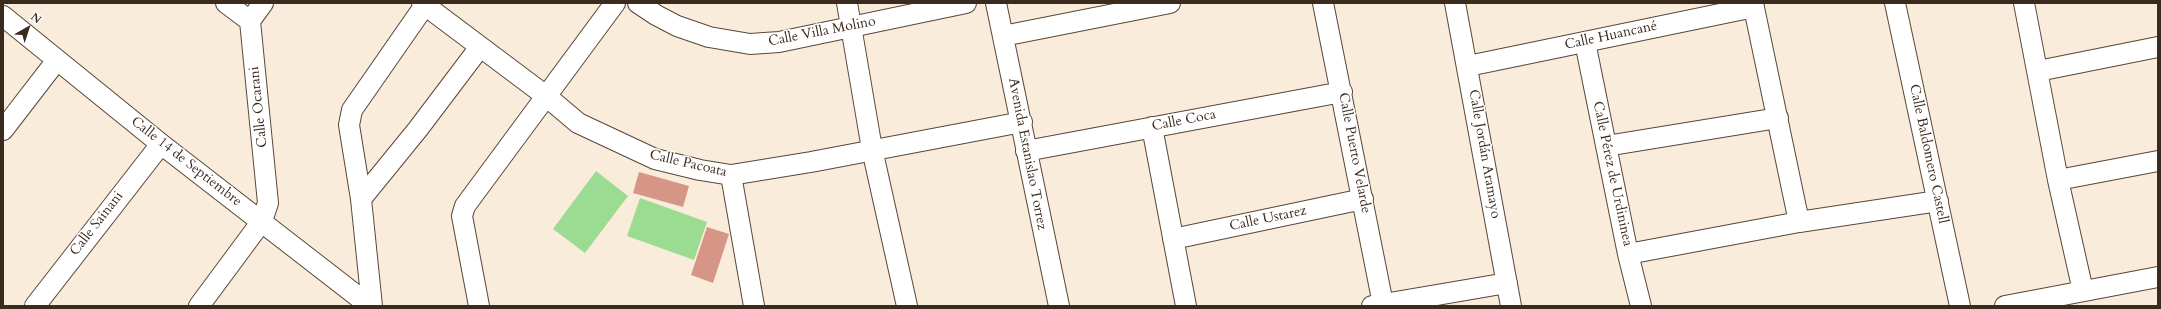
<!DOCTYPE html>
<meta charset="utf-8">
<style>
body{margin:0}
#map{position:relative;width:2161px;height:309px;overflow:hidden;background:#f9ecdb;font-family:Cardo,serif}
canvas{display:block}
.frame{position:absolute;inset:0;border:4px solid #3b2a1e;pointer-events:none}
.north{position:absolute;left:8px;top:8px;width:40px;height:40px;-webkit-text-stroke:3px #fff;paint-order:stroke;rotate:39deg;font-size:11px;font-weight:700;line-height:16px;text-align:center;color:#3b2a1e}
.north::after{content:'';display:block;margin:auto;width:14px;height:18px;background:#3b2a1e;clip-path:polygon(50% 0,100% 100%,50% 72%,0 100%)}
</style>
<div id="map">
<canvas width="2161" height="309"></canvas>
<div class="frame"></div>
<div class="north">N</div>
</div>
<script>
const ctx = document.querySelector('canvas').getContext('2d');
ctx.lineJoin = 'round';
function fill(path, color) { ctx.fillStyle = color; ctx.fill(path, 'evenodd'); }
const poly = rows => new Path2D(rows.map(r => 'M' + r).join(''));
function stroke(path, color, width, dash) { ctx.strokeStyle = color; ctx.lineWidth = width; ctx.lineCap = dash ? 'butt' : 'round'; ctx.setLineDash(dash || []); ctx.stroke(path); }
function drawText(font, color, halo, rows, align = 'center') {
  ctx.font = font + ' Cardo,serif'; ctx.lineWidth = 3; ctx.setLineDash([]); ctx.textBaseline = 'middle'; ctx.strokeStyle = halo; ctx.fillStyle = color; for (const [text, x, y, turn = 0] of rows) {
    ctx.save(); ctx.translate(x, y); ctx.rotate((+turn || 0) * Math.PI / 180); ctx.textAlign = isNaN(turn) ? turn : align; if (halo) ctx.strokeText(text, 0, 0); ctx.fillText(text, 0, 0); ctx.restore();
  }
}
fill(poly([
 [596,171,628,196,585,253,553,229],
 [640,198,707,222,694,260,627,236]
]), '#9cdc92');
fill(poly([
 [639,172,689,186,683,207,633,193],
 [707,227,729,234,713,283,691,275]
]), '#d69687');
const minor = poly([
 [422,3,546,96,578,123,655,159,700,170,731,175,811,162,1022,122],
 [638,3,656,15,677,26,709,37,750,44,779,42,966,3],
 [847,3,872,149,907,306],
 [996,3,1059,306],
 [1323,3,1383,304],
 [1455,3,1511,306],
 [1753,3,1799,222],
 [1895,3,1960,306],
 [2024,3,2058,180,2083,291],
 [3,16,161,144,370,306],
 [250,21,263,3],
 [1003,36,1170,3],
 [1585,42,1628,254,1641,306],
 [1468,66,1754,7],
 [2038,71,2158,47],
 [1152,127,1186,306],
 [3,130,57,60],
 [1606,146,1778,118],
 [1026,151,1342,92],
 [731,175,754,306],
 [2058,180,2158,161],
 [361,199,418,129,480,47],
 [1173,239,1363,199],
 [1628,254,1799,222,1938,201],
 [35,306,161,144],
 [199,306,262,221,268,203,250,21,226,3],
 [372,306,361,199,349,125,352,110,425,5],
 [479,306,462,216,465,206,615,3],
 [1372,306,1507,283],
 [2005,306,2158,277]
]);
stroke(minor, '#58473a', 22);
stroke(minor, '#fff', 20);
drawText('14px', '#3b2a1e', '#fff', [
 ["Calle Villa Molino",822,32,-11],
 ["Calle Huancané",1611,36,-12],
 ["Calle Ocarani",259,107,-96],
 ["Calle Coca",1184,121,-11],
 ["Calle Puerto Velarde",1354,153,79],
 ["Avenida Estanislao Torrez",1027,154,79],
 ["Calle Jordán Aramayo",1484,154,80],
 ["Calle Baldomero Castell",1928,154,78],
 ["Calle 14 de Septiembre",186,162,38],
 ["Calle Pacoata",688,164,13],
 ["Calle Pérez de Urdininea",1612,174,78],
 ["Calle Ustarez",1268,219,-12],
 ["Calle Sainani",97,224,-52]
]);
</script>
